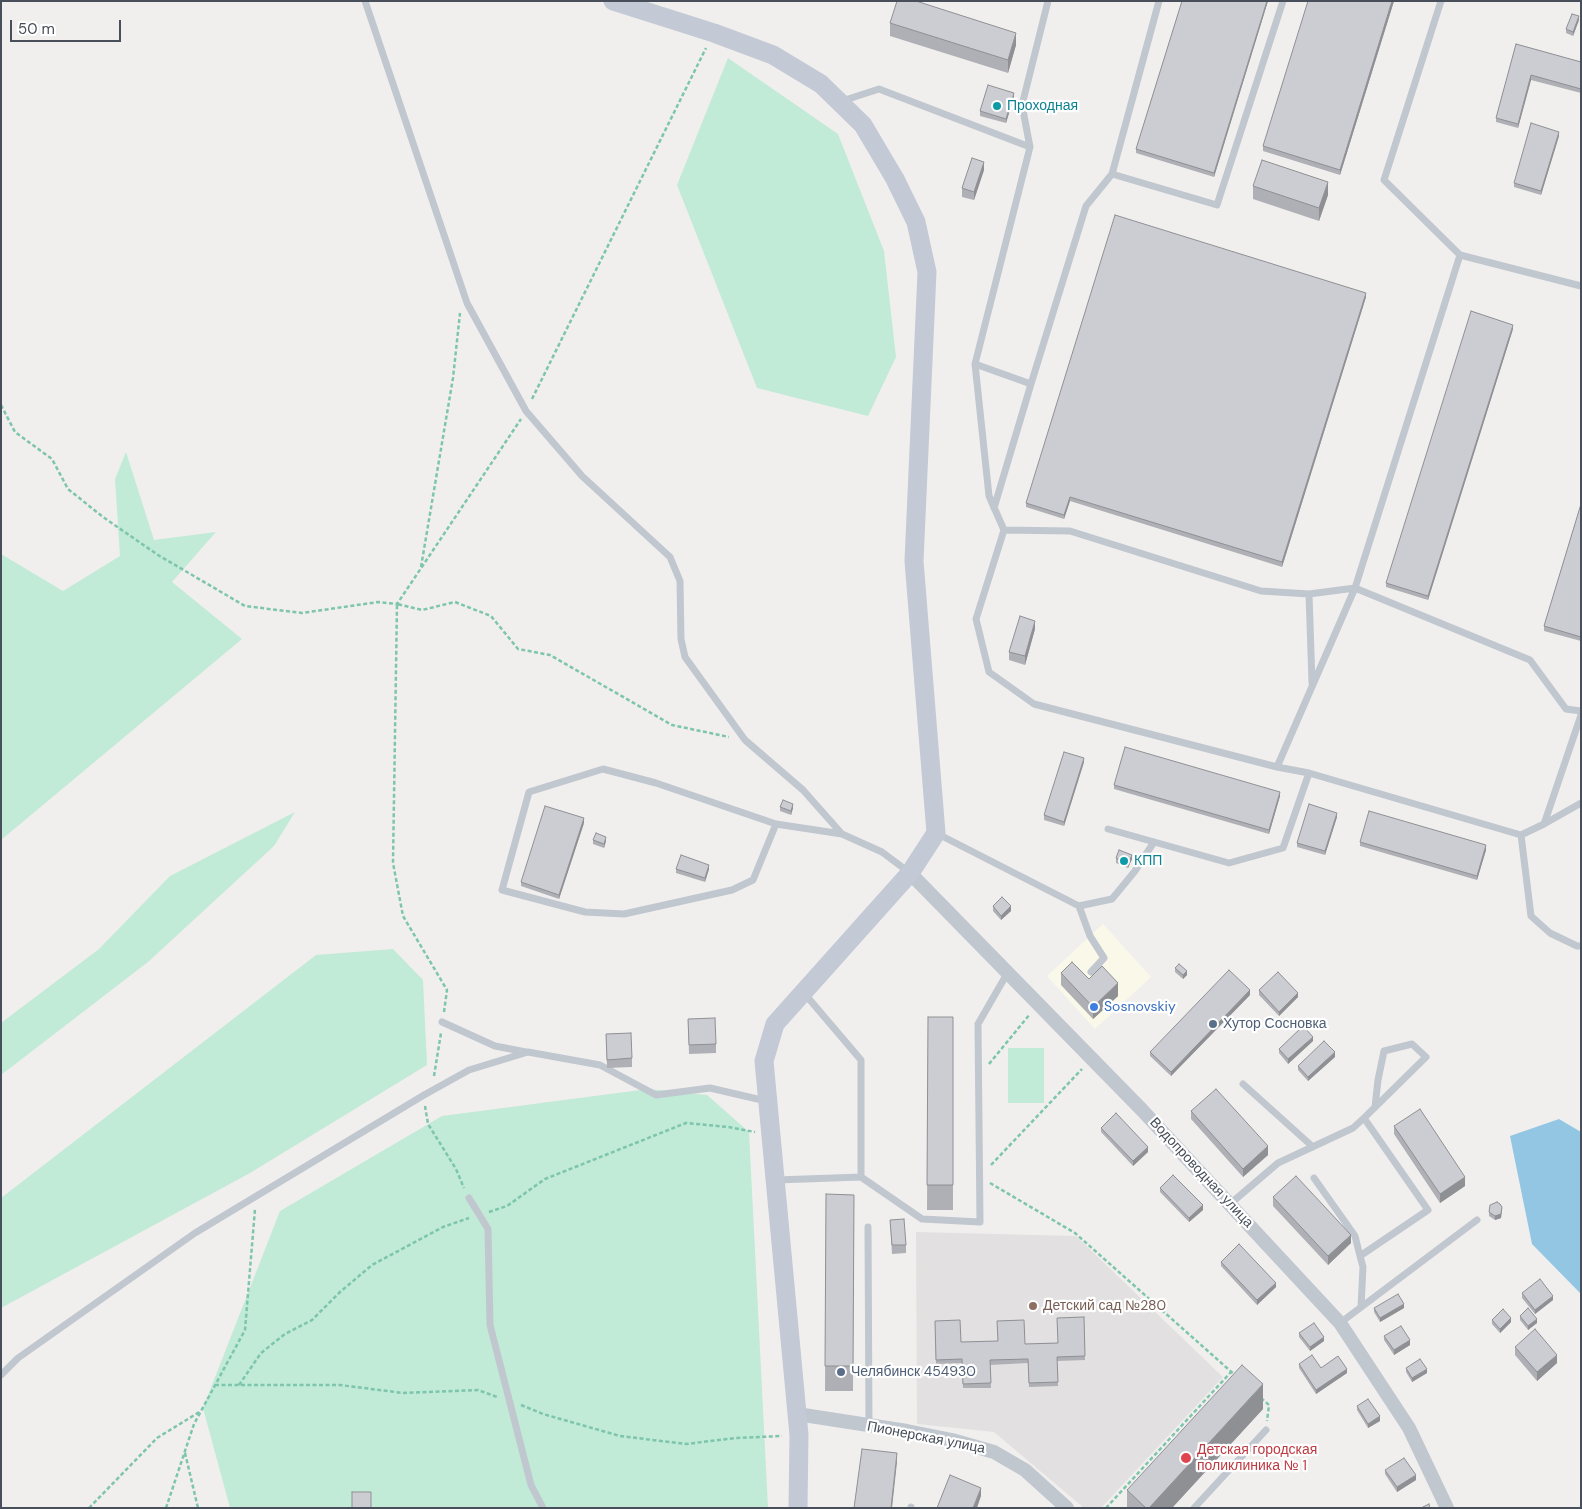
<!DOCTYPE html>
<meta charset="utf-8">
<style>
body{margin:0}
#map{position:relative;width:1582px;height:1509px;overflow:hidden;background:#f1efee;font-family:"DM Sans",sans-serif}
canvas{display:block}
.frame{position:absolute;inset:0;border:2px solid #484f5a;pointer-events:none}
.scale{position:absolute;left:10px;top:20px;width:111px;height:22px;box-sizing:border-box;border:2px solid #484f5a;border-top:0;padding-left:6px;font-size:15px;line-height:18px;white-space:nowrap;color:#484f5a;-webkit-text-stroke:4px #fff;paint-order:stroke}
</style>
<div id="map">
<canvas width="1582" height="1509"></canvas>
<div class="frame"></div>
<div class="scale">50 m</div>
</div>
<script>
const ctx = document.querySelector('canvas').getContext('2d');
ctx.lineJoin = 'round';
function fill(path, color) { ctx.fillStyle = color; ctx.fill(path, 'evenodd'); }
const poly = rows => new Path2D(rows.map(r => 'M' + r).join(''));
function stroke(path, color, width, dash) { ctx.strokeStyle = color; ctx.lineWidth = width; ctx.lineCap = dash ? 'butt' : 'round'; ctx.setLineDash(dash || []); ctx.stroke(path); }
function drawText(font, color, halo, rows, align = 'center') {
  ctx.font = font + ' "DM Sans",sans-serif'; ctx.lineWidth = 4.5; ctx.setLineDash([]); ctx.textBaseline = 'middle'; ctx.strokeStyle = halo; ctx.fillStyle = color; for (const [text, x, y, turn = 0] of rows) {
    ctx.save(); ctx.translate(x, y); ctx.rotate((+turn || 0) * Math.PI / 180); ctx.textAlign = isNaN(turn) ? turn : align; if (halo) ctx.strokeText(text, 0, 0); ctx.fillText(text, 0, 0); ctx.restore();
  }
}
fill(poly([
 [1103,924,1151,977,1095,1029,1047,976]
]), '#faf8e9');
fill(poly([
 [916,1232,1076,1236,1223,1377,1101,1508,1084,1508,994,1432,917,1424]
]), '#e2e0e0');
fill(poly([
 [728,58,838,134,884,251,896,357,868,416,757,388,677,185],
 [126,452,154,540,216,532,172,582,242,639,1,840,1,554,63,591,120,556,115,479],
 [295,812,274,846,148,962,1,1075,1,1023,99,949,170,876],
 [393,949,423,980,427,1065,250,1173,1,1308,1,1198,316,955],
 [1008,1048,1044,1048,1044,1103,1008,1103],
 [648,1089,707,1095,749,1132,768,1508,230,1508,203,1408,280,1211,442,1116]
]), '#c1ead7');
fill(poly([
 [1559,1119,1581,1132,1581,1294,1532,1244,1510,1136]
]), '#92c6e3');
stroke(poly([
 [532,399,706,48],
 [1,405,15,432,52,459,68,489,103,517,158,555,245,606,302,613,378,602,397,604,521,419],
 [421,567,453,378,460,313],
 [444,1012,447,990,403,916,393,863,397,604,422,610,455,602,491,616,518,649,550,655,672,725,729,737],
 [989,1064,1030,1014],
 [434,1076,441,1033],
 [425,1106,428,1124,456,1169,464,1188],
 [991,1165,1082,1069],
 [990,1183,1075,1233,1236,1376],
 [489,1212,507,1206,545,1179,686,1123,728,1127,755,1132],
 [215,1385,340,1385,403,1393,478,1390,497,1397],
 [239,1385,261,1353,285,1334,312,1320,340,1292,372,1265,443,1227,469,1218],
 [1261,1398,1269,1405,1267,1421],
 [521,1405,543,1414,620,1436,686,1444,736,1438,782,1436],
 [185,1453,198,1508],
 [89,1508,157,1438,201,1411],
 [166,1508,194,1424,245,1330,255,1209],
 [1106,1508,1231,1372]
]), '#7dc5ac', 2.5, [4, 2.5]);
stroke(poly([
 [365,1,467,303,526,411,582,476,670,557,680,581,681,639,685,657,745,740,803,790,842,834],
 [1048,1,1022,105,1030,147,975,364,989,496,1004,530,976,619,989,672,1034,704,1277,767,1309,773,1521,835,1531,916,1550,933,1577,946,1581,946],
 [842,101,879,89,1030,147],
 [1112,174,1217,205,1283,1],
 [1460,255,1581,286],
 [975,364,1031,384,1086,206,1112,174,1159,1],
 [994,508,1031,384],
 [1004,530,1070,531,1261,591,1309,594,1355,588,1530,660,1566,709,1581,711],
 [1309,594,1312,683],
 [1277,767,1355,588,1460,255,1384,180,1441,1],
 [776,824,753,880,732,890,624,914,585,912,502,890,529,792,603,769,656,783,776,824,842,834,882,852,910,873],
 [1544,824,1581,803],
 [1108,829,1229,863,1283,848,1309,773],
 [936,833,1079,906,1112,899,1135,871,1154,842],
 [1521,835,1544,824,1581,715],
 [1079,906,1090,936,1104,958,1091,972],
 [442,1022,495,1046,526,1052],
 [1243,1084,1313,1147],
 [1364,1118,1426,1057,1412,1044,1384,1051,1378,1080,1375,1107],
 [861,1177,922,1219,980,1222,978,1024,1008,972],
 [1314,1178,1355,1236,1360,1256],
 [776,1180,861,1177,861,1060,804,993],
 [469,1198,488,1229,490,1325,531,1485,543,1508],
 [1230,1204,1278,1163,1353,1128,1364,1118,1428,1210,1360,1256,1363,1267,1361,1307],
 [868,1227,869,1425],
 [1340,1323,1477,1220],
 [1,1375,18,1358,195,1233,424,1095,469,1070,528,1052,600,1065,656,1095,710,1088,766,1101],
 [911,1508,911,1507],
 [1194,1508,1266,1430]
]), '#c0c7cf', 7);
stroke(poly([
 [910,873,1142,1110,1340,1323,1409,1428,1447,1508],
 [797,1414,907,1431,952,1440,994,1452,1025,1470,1067,1508]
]), '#c0c7cf', 14);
stroke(poly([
 [613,1,714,33,773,55,821,84,863,125,895,179,916,222,927,272,914,561,936,833,910,873,775,1024,764,1061,799,1435,798,1508]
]), '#c3c9d5', 19);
fill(poly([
 [1182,1,1268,1,1214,177,1136,153,1136,149],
 [1394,1,1340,175,1263,151,1263,146],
 [1579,20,1573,36,1566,33,1566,29],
 [890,23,1016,45,1008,73,890,36],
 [1516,44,1581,62,1581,93,1531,80,1518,128,1496,122,1496,118],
 [1014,97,1006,123,980,116,980,111],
 [1559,136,1541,195,1514,187,1514,183],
 [984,170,974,200,962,197,962,188],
 [1253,186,1328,195,1319,221,1253,199],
 [1366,297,1282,567,1070,501,1064,519,1026,507,1026,503],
 [1513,329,1428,600,1386,587,1386,583],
 [1581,504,1581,641,1544,631,1544,626],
 [1035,629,1025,665,1009,660,1009,652],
 [1084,762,1064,826,1044,820,1044,815],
 [1114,785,1280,796,1269,834,1114,789],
 [780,807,793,808,791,815,780,811],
 [1337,817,1325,855,1297,847,1297,843],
 [584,823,559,899,521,886,521,882],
 [593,840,606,841,604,848,593,844],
 [1360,842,1486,850,1477,880,1360,846],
 [1116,858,1132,859,1128,868,1116,863],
 [676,869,709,869,705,882,676,873],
 [993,906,1011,911,1001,920,993,911],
 [1175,968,1187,975,1183,979,1175,972],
 [1061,973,1089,979,1118,996,1093,1019,1061,985],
 [1259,990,1298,997,1279,1016,1259,995],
 [1250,995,1171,1076,1150,1056,1150,1052],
 [928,1017,953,1017,953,1210,927,1210],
 [688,1019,716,1044,716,1053,689,1054],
 [606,1034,632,1058,632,1067,607,1068],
 [1313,1041,1288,1064,1279,1053,1279,1049],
 [1335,1057,1308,1081,1298,1070,1298,1066],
 [1191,1111,1268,1155,1243,1177,1191,1119],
 [1394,1126,1465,1186,1440,1203,1394,1134],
 [1101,1128,1148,1152,1133,1166,1101,1132],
 [1160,1188,1203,1210,1189,1222,1160,1192],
 [826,1194,854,1195,853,1391,825,1391],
 [1273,1197,1351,1243,1328,1265,1273,1206],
 [1502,1211,1501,1218,1495,1220,1489,1216,1489,1212],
 [890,1220,906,1245,906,1253,892,1254],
 [1221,1262,1276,1287,1257,1305,1221,1266],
 [1522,1293,1553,1300,1535,1314,1522,1298],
 [1374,1308,1404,1308,1380,1322,1374,1312],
 [1520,1316,1537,1323,1528,1330,1520,1320],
 [1084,1317,1085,1360,1057,1361,1058,1386,1029,1387,1028,1363,990,1365,991,1388,963,1388,962,1363,936,1364,935,1321,961,1342,1025,1344,1057,1343],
 [1492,1320,1511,1322,1500,1333,1492,1324],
 [1299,1333,1324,1341,1310,1351,1299,1337],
 [1384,1336,1410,1345,1394,1355,1384,1340],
 [1515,1347,1557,1363,1537,1381,1515,1355],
 [1299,1364,1347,1373,1316,1394,1299,1368],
 [1406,1368,1427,1373,1412,1382,1406,1372],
 [1357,1406,1380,1421,1368,1428,1357,1410],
 [1263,1409,1172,1508,1127,1508,1127,1490],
 [1385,1470,1416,1480,1397,1492,1385,1474]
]), '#afb0b5');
fill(poly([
 [1267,1,1268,1,1214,177,1214,173],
 [1392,1,1394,1,1340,175,1340,170],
 [1579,16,1579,20,1573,36,1573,32],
 [1016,33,1016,45,1008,73,1008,60],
 [1531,75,1531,80,1518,128,1518,124],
 [1014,93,1014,97,1006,123,1006,119],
 [1559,132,1559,136,1541,195,1541,191],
 [984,162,984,170,974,200,974,192],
 [1328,182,1328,195,1319,221,1319,208],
 [1366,293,1366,297,1282,567,1282,562],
 [1513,325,1513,329,1428,600,1428,596],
 [1070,497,1070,501,1064,519,1064,515],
 [1035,621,1035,629,1025,665,1025,656],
 [1084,758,1084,762,1064,826,1064,822],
 [1280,792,1280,796,1269,834,1269,830],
 [793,804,793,808,791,815,791,811],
 [1337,813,1337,817,1325,855,1325,851],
 [584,818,584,823,559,899,559,895],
 [606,837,606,841,604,848,604,844],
 [1486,845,1486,850,1477,880,1477,876],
 [1132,855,1132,859,1128,868,1128,864],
 [709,865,709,869,705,882,705,878],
 [1011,906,1011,911,1001,920,1001,916],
 [1187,971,1187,975,1183,979,1183,975],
 [1118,983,1118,996,1093,1019,1093,1007],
 [1250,990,1250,995,1171,1076,1171,1072],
 [1298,993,1298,997,1279,1016,1279,1012],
 [1313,1037,1313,1041,1288,1064,1288,1059],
 [1335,1052,1335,1057,1308,1081,1308,1077],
 [1268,1146,1268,1155,1243,1177,1243,1169],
 [1148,1147,1148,1152,1133,1166,1133,1161],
 [1465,1177,1465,1186,1440,1203,1440,1194],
 [1203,1205,1203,1210,1189,1222,1189,1218],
 [1502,1207,1501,1218,1495,1220,1495,1216],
 [1351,1235,1351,1243,1328,1265,1328,1256],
 [1276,1283,1276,1287,1257,1305,1257,1300],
 [1553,1296,1553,1300,1535,1314,1535,1310],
 [1404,1304,1404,1308,1380,1322,1380,1318],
 [1511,1318,1511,1322,1500,1333,1500,1329],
 [1537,1319,1537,1323,1528,1330,1528,1326],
 [1324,1337,1324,1341,1310,1351,1310,1347],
 [1410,1340,1410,1345,1394,1355,1394,1350],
 [1557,1355,1557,1363,1537,1381,1537,1372],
 [1347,1369,1347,1373,1316,1394,1316,1390],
 [1427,1369,1427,1373,1412,1382,1412,1378],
 [1263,1384,1263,1409,1172,1508,1149,1508],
 [1380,1416,1380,1421,1368,1428,1368,1424],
 [897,1453,897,1462,892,1508,891,1508],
 [1416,1475,1416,1480,1397,1492,1397,1487],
 [981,1488,981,1496,977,1508,973,1508]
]), '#8f9094');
const building = poly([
 [897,1,916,1,1016,33,1008,60,890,23,897,1],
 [1182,1,1267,1,1214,173,1136,149,1182,1],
 [1308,1,1392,1,1340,170,1263,146,1308,1],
 [1572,14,1579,16,1573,32,1566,29,1572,14],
 [1516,44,1581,62,1581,89,1531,75,1518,124,1496,118,1516,44],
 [988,85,1014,93,1006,119,980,111,988,85],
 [1531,123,1559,132,1541,191,1514,183,1531,123],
 [972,158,984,162,974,192,962,188,972,158],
 [1262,160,1328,182,1319,208,1253,186,1262,160],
 [1115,215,1366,293,1282,562,1070,497,1064,515,1026,503,1115,215],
 [1471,311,1513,325,1428,596,1386,583,1471,311],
 [1581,504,1581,637,1544,626,1581,504],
 [1020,616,1035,621,1025,656,1009,652,1020,616],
 [1125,747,1280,792,1269,830,1114,785,1125,747],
 [1064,752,1084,758,1064,822,1044,815,1064,752],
 [783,800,793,804,791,811,780,807,783,800],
 [1309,804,1337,813,1325,851,1297,843,1309,804],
 [545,806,584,818,559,895,521,882,545,806],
 [1369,811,1486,845,1477,876,1360,842,1369,811],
 [596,833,606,837,604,844,593,840,596,833],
 [1119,850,1132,855,1128,864,1116,858,1119,850],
 [681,855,709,865,705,878,676,869,681,855],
 [1002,897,1011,906,1001,916,993,906,1002,897],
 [1072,962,1089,979,1102,966,1118,983,1093,1007,1061,973,1072,962],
 [1179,964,1187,971,1183,975,1175,968,1179,964],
 [1229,970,1250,990,1171,1072,1150,1052,1229,970],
 [1278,972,1298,993,1279,1012,1259,990,1278,972],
 [928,1017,953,1017,953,1185,927,1185,928,1017],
 [715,1018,716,1044,689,1045,688,1019,715,1018],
 [1303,1026,1313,1037,1288,1059,1279,1049,1303,1026],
 [631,1033,632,1058,607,1060,606,1034,631,1033],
 [1324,1041,1335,1052,1308,1077,1298,1066,1324,1041],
 [1216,1089,1268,1146,1243,1169,1191,1111,1216,1089],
 [1420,1109,1465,1177,1440,1194,1394,1126,1420,1109],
 [1116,1113,1148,1147,1133,1161,1101,1128,1116,1113],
 [1173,1175,1203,1205,1189,1218,1160,1188,1173,1175],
 [1296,1176,1351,1235,1328,1256,1273,1197,1296,1176],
 [826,1194,854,1195,853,1366,825,1366,826,1194],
 [1497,1202,1500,1204,1502,1207,1501,1214,1495,1216,1489,1212,1490,1205,1497,1202],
 [904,1219,906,1245,892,1245,890,1220,904,1219],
 [1239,1244,1276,1283,1257,1300,1221,1262,1239,1244],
 [1540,1279,1553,1296,1535,1310,1522,1293,1540,1279],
 [1398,1294,1404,1304,1380,1318,1374,1308,1398,1294],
 [1528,1308,1537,1319,1528,1326,1520,1316,1528,1308],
 [1503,1309,1511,1318,1500,1329,1492,1320,1503,1309],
 [1084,1317,1085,1356,1057,1357,1058,1382,1029,1383,1028,1359,990,1360,991,1383,963,1384,962,1359,936,1360,935,1321,960,1320,961,1342,998,1341,997,1321,1024,1320,1025,1344,1058,1343,1057,1318,1084,1317],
 [1314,1323,1324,1337,1310,1347,1299,1333,1314,1323],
 [1401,1326,1410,1340,1394,1350,1384,1336,1401,1326],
 [1535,1329,1557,1355,1537,1372,1515,1347,1535,1329],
 [1312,1355,1321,1368,1338,1356,1347,1369,1316,1390,1299,1364,1312,1355],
 [1420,1359,1427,1369,1412,1378,1406,1368,1420,1359],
 [1242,1365,1263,1384,1149,1508,1146,1508,1127,1490,1242,1365],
 [1368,1399,1380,1416,1368,1424,1357,1406,1368,1399],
 [862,1449,897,1453,891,1508,854,1508,862,1449],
 [1404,1458,1416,1475,1397,1487,1385,1470,1404,1458],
 [950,1475,981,1488,973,1508,937,1508,950,1475],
 [352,1492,371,1492,371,1508,352,1508,352,1492],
 [1429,1504,1430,1508,1421,1508,1429,1504]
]);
fill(building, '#cccdd3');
stroke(building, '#8f9094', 1);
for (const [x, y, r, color] of [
 [997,106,5,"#0f9aa8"],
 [1124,861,5,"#0f9aa8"],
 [1094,1007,5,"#3f7fe0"],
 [1213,1024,5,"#5c6f8a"],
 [1033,1306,5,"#8d6e63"],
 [841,1372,5,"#5c6f8a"],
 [1186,1458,6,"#e0444e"]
]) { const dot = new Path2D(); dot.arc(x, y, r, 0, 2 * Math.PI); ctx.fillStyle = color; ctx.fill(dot); stroke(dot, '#fff', 2); }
drawText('14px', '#0d838f', '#fff', [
 ["Проходная",1007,106],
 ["КПП",1134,861]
], 'left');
drawText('14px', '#366cbe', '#fff', [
 ["Sosnovskiy",1104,1007]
], 'left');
drawText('14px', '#4e5e75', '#fff', [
 ["Хутор Сосновка",1223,1024],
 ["Челябинск 454930",851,1372]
], 'left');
drawText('14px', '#484f5a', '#fff', [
 ["Водопроводная улица",1201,1173,47],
 ["Пионерская улица",926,1438,11]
]);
drawText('14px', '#785e54', '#fff', [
 ["Детский сад №280",1043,1306]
], 'left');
drawText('14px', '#be3a42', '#fff', [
 ["Детская городская",1197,1450],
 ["поликлиника № 1",1197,1466]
], 'left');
</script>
